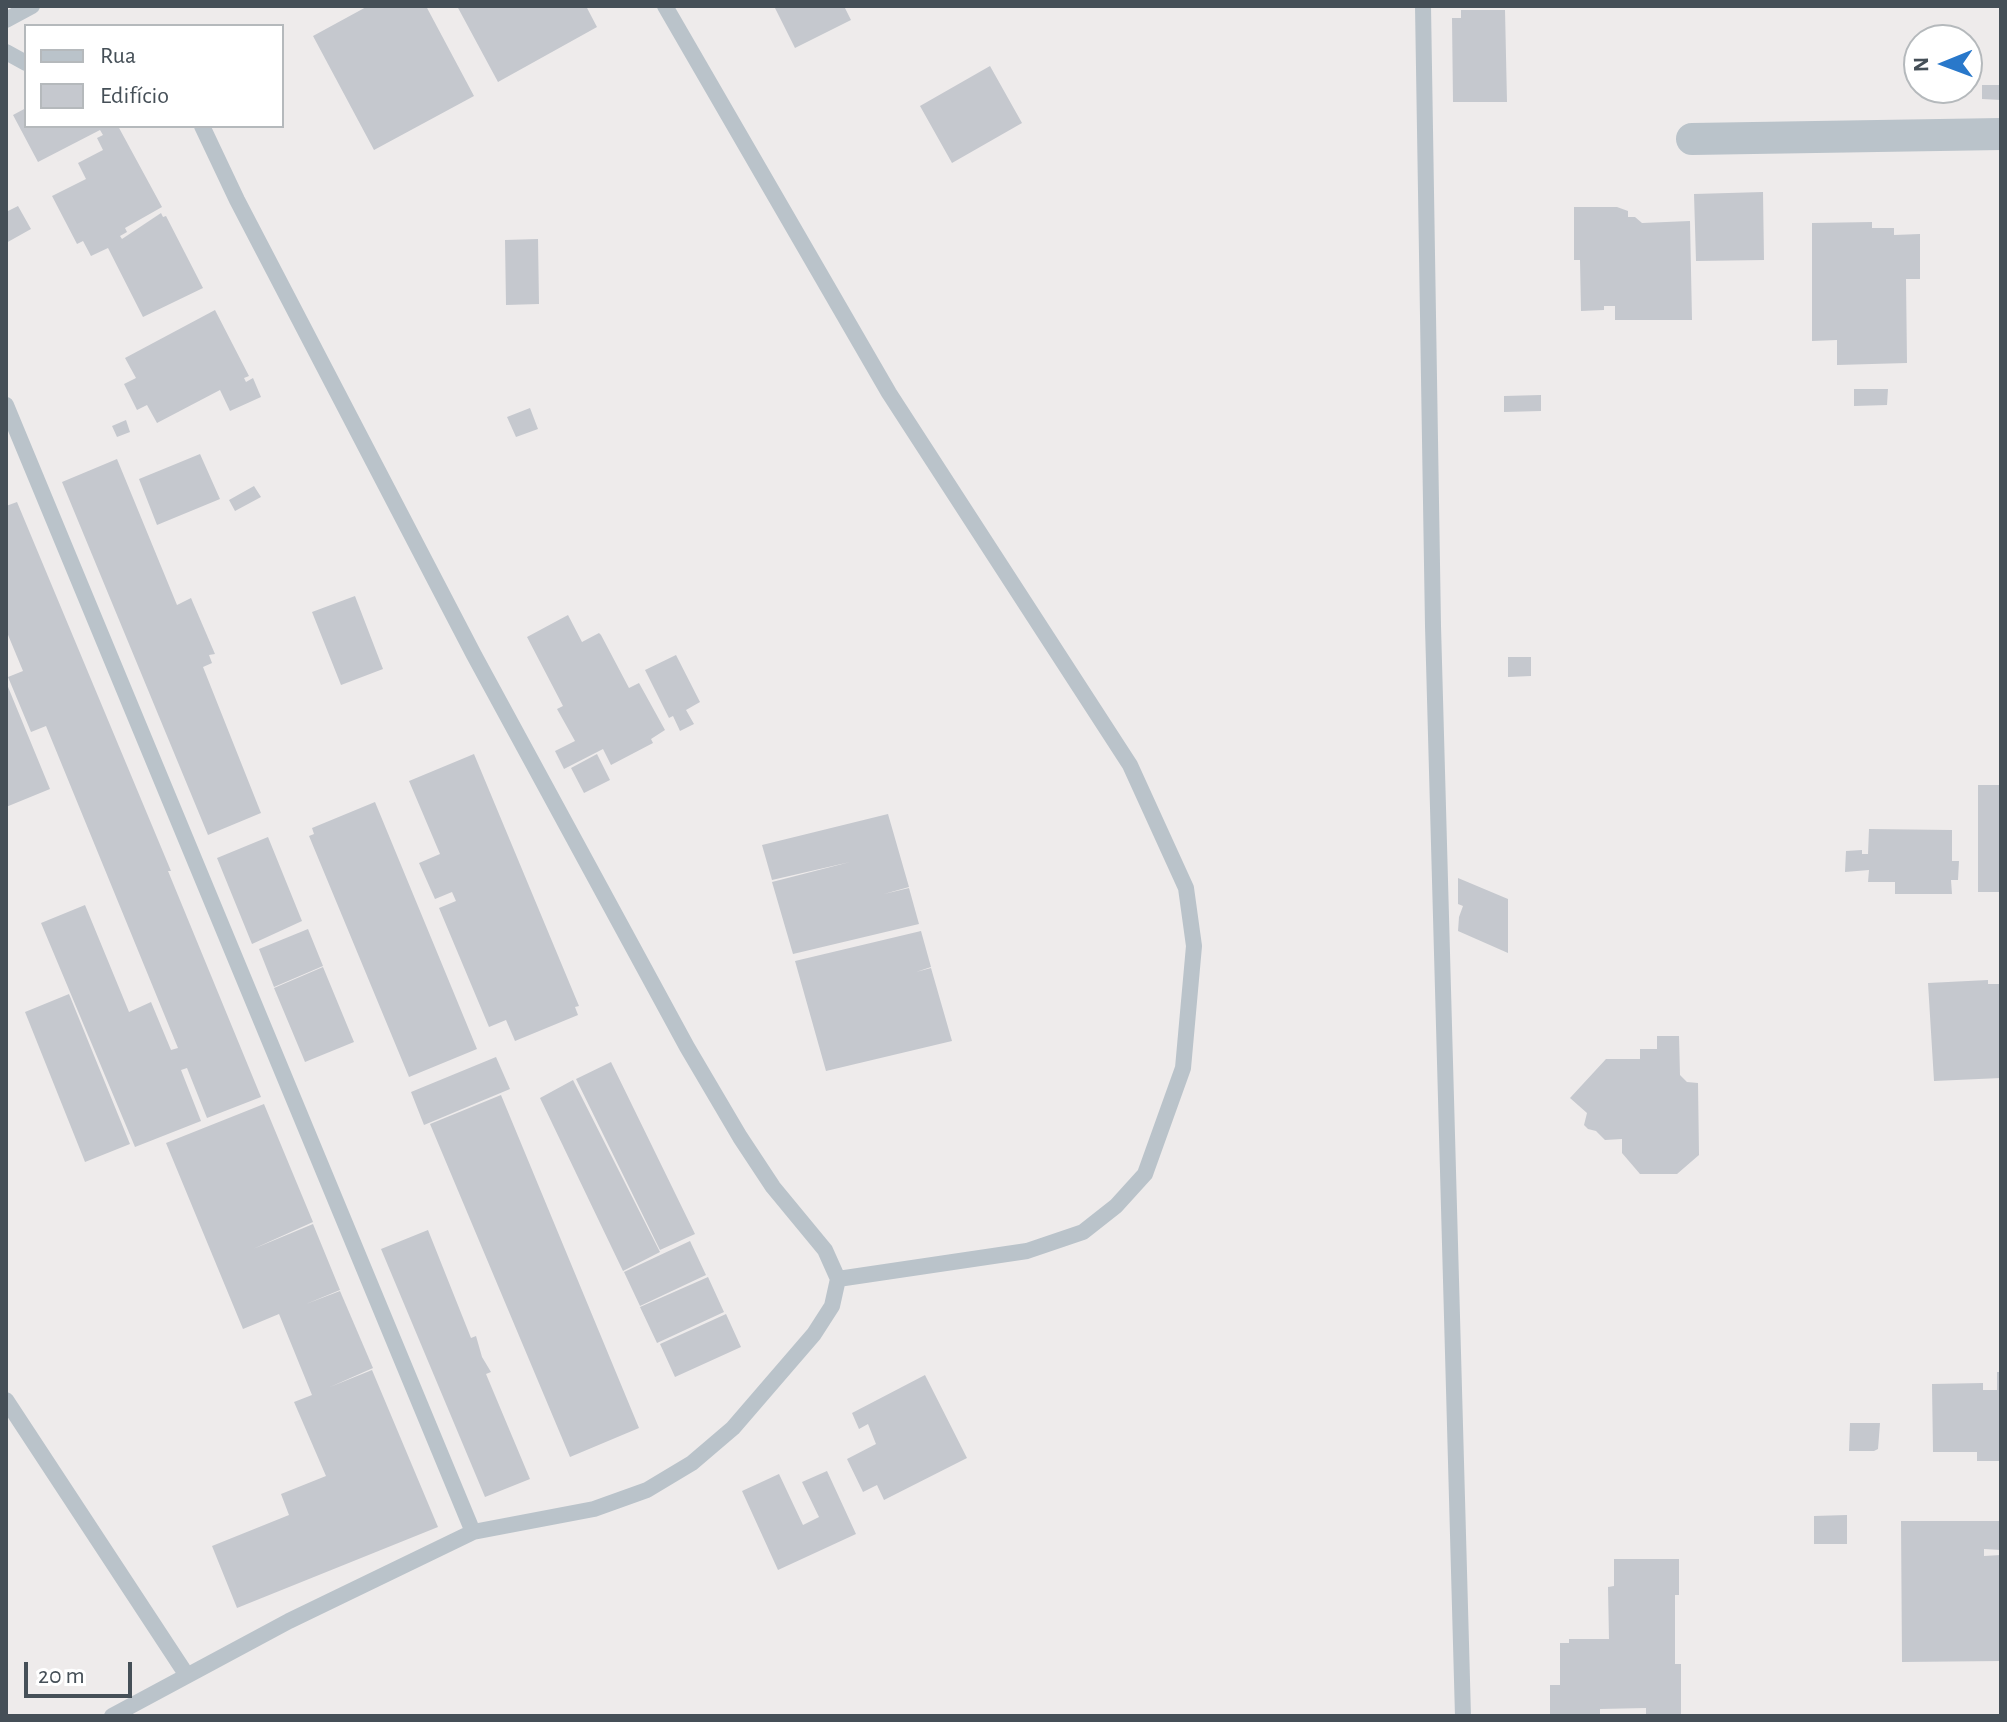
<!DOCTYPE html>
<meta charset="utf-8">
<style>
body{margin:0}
#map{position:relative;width:2007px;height:1722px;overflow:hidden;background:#eeebeb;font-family:"Alegreya Sans",sans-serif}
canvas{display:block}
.frame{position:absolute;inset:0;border:8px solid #454f57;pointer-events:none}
.legend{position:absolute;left:24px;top:24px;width:260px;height:104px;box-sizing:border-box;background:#fff;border:2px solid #b5b9bc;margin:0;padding:10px 14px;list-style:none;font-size:24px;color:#454f57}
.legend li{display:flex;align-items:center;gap:16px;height:40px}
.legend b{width:40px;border:2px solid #b5b9bc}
.north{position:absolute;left:1903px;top:24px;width:80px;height:80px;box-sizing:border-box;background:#fff;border:2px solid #b5b9bc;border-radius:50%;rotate:269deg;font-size:22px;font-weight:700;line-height:32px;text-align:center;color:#454f57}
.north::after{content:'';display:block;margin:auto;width:28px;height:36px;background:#2978ca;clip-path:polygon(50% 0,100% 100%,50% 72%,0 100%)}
.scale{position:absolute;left:24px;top:1662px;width:108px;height:36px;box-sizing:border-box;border:4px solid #454f57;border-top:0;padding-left:10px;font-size:24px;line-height:28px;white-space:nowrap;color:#454f57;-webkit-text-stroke:6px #fff;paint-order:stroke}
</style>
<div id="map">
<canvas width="2007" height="1722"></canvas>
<div class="frame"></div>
<ul class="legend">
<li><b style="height:10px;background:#bac3ca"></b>Rua</li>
<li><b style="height:22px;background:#c5c8ce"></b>Edifício</li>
</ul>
<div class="north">N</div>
<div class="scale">20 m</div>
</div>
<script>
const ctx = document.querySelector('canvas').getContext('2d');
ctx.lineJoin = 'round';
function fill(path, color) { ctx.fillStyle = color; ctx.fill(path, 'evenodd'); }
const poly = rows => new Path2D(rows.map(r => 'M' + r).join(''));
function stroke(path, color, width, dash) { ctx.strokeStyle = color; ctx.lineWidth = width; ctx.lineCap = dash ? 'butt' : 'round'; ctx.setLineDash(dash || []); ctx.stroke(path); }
fill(poly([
 [368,6,426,6,474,96,374,150,313,36],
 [457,6,586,6,597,27,498,82],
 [774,6,844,6,851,20,795,48],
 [1461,10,1505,10,1507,102,1453,102,1452,18,1461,18],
 [990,66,1022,123,952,163,920,106],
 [1982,85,2001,85,2001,100,1982,99],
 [26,108,26,126,118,126,162,207,125,228,127,232,120,236,122,239,161,213,163,217,166,216,203,288,143,317,108,248,91,256,83,241,77,244,52,196,86,179,78,163,103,150,97,138,103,135,100,130,38,162,13,115],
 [1763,192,1764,260,1696,261,1694,194],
 [18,206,31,229,6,243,6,212],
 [1574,207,1617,207,1628,211,1628,217,1635,217,1642,223,1690,221,1692,320,1615,320,1615,306,1604,306,1604,310,1581,311,1580,260,1574,260],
 [1872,222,1872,228,1894,228,1894,235,1920,234,1920,279,1906,279,1907,363,1837,365,1837,340,1812,341,1812,223],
 [538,239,539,304,506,305,505,240],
 [215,310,249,376,244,378,246,382,253,378,261,397,230,411,220,390,157,423,147,405,137,410,124,384,136,378,125,358],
 [1854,389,1888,389,1887,405,1854,406],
 [1541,395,1541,411,1504,412,1504,396],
 [530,408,538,429,516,437,507,417],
 [126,420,130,432,117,437,112,426],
 [200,454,220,499,157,525,139,479],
 [117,459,177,605,191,598,215,654,209,655,212,663,203,667,261,813,208,835,62,482],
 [254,486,261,497,235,511,229,500],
 [17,502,171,871,168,871,261,1097,207,1118,187,1068,181,1070,201,1121,135,1147,41,923,85,905,129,1012,151,1002,171,1050,178,1048,46,726,31,732,8,677,23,671,6,630,6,506],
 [355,596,383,669,341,685,312,612],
 [568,615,582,642,599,633,601,635,629,688,639,683,665,730,651,739,653,743,611,765,603,749,564,769,555,751,575,741,557,709,563,706,527,637],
 [676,655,700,702,686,710,694,724,680,731,673,716,669,718,645,670],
 [1508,657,1531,657,1531,676,1508,677],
 [6,682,50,789,6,807],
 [474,754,579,1006,575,1007,578,1015,515,1041,506,1020,489,1027,439,908,456,901,452,892,435,899,419,863,440,854,409,781],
 [597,754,610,780,584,793,571,768],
 [1978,785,2001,785,2001,892,1978,892],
 [375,802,477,1049,409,1077,309,836,314,834,312,828],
 [888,814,909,887,884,894,909,888,919,924,793,954,772,882,850,862,772,880,762,845],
 [1869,829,1952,830,1952,861,1959,861,1958,880,1951,880,1952,894,1895,894,1895,882,1868,882,1869,870,1845,872,1846,851,1862,850,1862,854,1868,854],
 [268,837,302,921,252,944,217,858],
 [1458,878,1508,899,1508,953,1458,931,1459,917,1463,906,1458,904],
 [308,929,323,966,274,987,259,949],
 [921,931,931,967,916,972,931,968,952,1041,826,1071,795,961],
 [323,967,354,1042,305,1062,274,988],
 [1988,980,1988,984,2001,984,2001,1078,1934,1081,1928,983],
 [69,994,130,1144,85,1162,25,1012],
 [1657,1036,1679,1036,1680,1075,1687,1082,1698,1083,1699,1155,1677,1174,1640,1174,1622,1153,1622,1139,1605,1140,1596,1131,1588,1129,1584,1125,1587,1113,1570,1098,1606,1059,1640,1059,1640,1049,1657,1049],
 [496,1057,510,1089,424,1125,411,1092],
 [611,1062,695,1234,660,1250,576,1079],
 [573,1080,660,1252,623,1271,540,1098],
 [501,1095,639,1428,570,1457,430,1124],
 [264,1104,313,1222,253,1249,313,1224,340,1290,306,1304,340,1291,373,1368,330,1387,372,1370,438,1527,237,1608,212,1546,289,1515,281,1494,326,1476,294,1402,312,1395,279,1314,243,1329,166,1143],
 [428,1230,471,1338,476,1336,482,1357,491,1372,486,1374,530,1479,485,1497,381,1249],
 [690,1241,706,1275,640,1306,624,1272],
 [708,1277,724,1312,657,1343,640,1307],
 [726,1314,741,1347,675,1377,660,1344],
 [1997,1372,2001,1372,2001,1461,1977,1461,1977,1452,1933,1452,1932,1384,1983,1383,1983,1390,1997,1390],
 [925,1375,967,1458,884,1500,877,1485,863,1492,847,1459,876,1444,868,1424,859,1429,852,1413],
 [1850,1423,1880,1423,1878,1449,1874,1451,1849,1451],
 [827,1471,856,1534,778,1570,742,1491,779,1474,803,1525,819,1517,802,1482],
 [1847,1515,1847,1544,1814,1544,1814,1516],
 [1901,1521,2001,1521,2001,1550,1984,1549,1984,1556,2001,1555,2001,1661,1902,1662],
 [1614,1559,1679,1559,1679,1595,1675,1595,1675,1664,1681,1664,1681,1714,1646,1714,1646,1708,1600,1709,1600,1716,1550,1716,1550,1685,1560,1685,1560,1643,1569,1643,1569,1639,1609,1639,1608,1587,1614,1586]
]), '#c5c8ce');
stroke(poly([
 [665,6,889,393,1130,765,1186,888,1194,946,1183,1068,1145,1174,1116,1206,1083,1232,1027,1251,838,1279],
 [1423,6,1433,626,1463,1716],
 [6,20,32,6],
 [6,52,26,63],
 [202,126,237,200,474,655,687,1047,740,1137,773,1187,825,1250,838,1279,832,1306,814,1334,733,1428,692,1463,647,1490,594,1509,473,1532],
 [6,405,473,1532,289,1621,112,1716],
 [6,1400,186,1674]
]), '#bac3ca', 16);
stroke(poly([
 [1692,139,2001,134]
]), '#bac3ca', 32);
</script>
